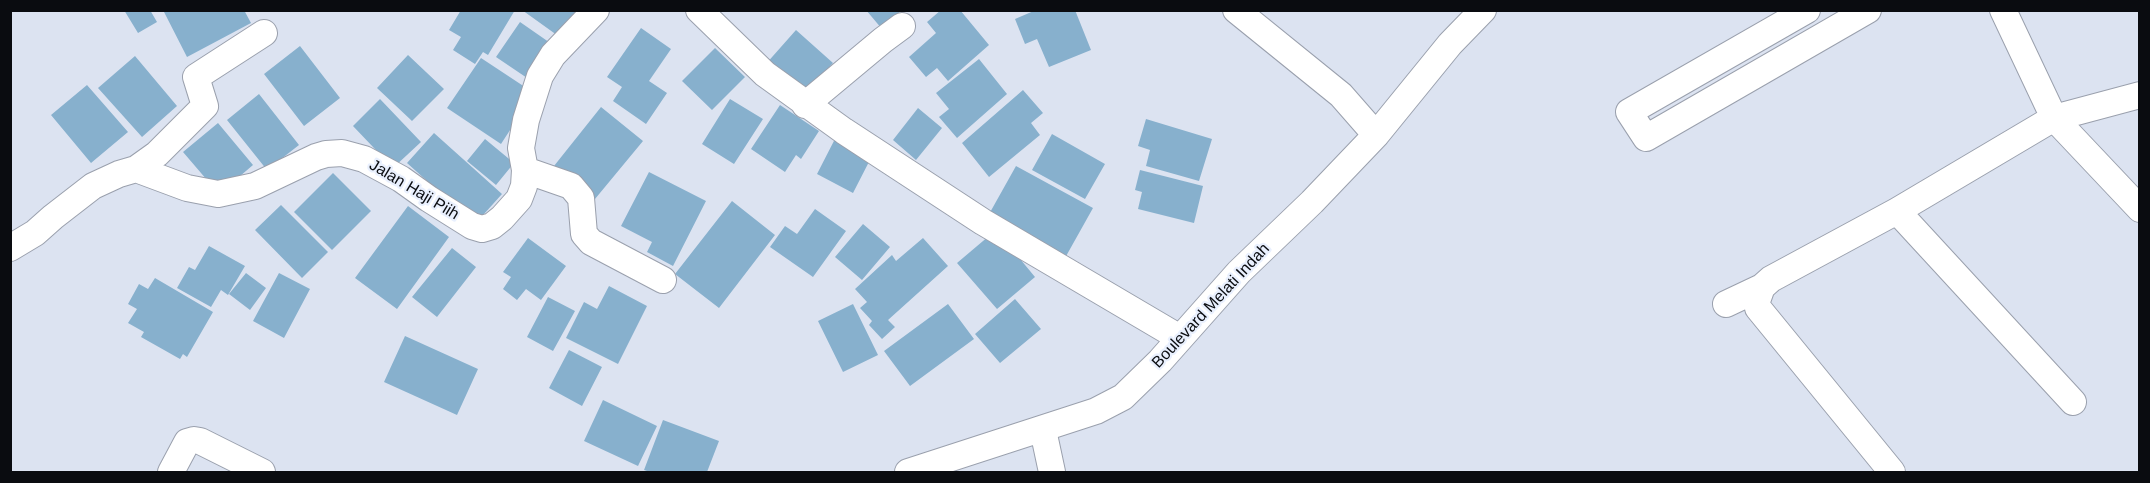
<!DOCTYPE html>
<style>
body{margin:0}
#map{position:relative;width:2150px;height:483px;overflow:hidden;background:#dce3f1;font-family:Helvetica,sans-serif}
canvas{display:block}
.frame{position:absolute;inset:0;border:12px solid #0a0c10;pointer-events:none}
</style>
<div id="map">
<canvas width="2150" height="483"></canvas>
<div class="frame"></div>
</div>
<script>
const ctx = document.querySelector('canvas').getContext('2d');
ctx.lineJoin = 'round';
function fill(path, color) { ctx.fillStyle = color; ctx.fill(path, 'evenodd'); }
const poly = rows => new Path2D(rows.map(r => 'M' + r).join(''));
function stroke(path, color, width, dash) { ctx.strokeStyle = color; ctx.lineWidth = width; ctx.lineCap = dash ? 'butt' : 'round'; ctx.setLineDash(dash || []); ctx.stroke(path); }
function drawText(font, color, halo, rows, align = 'center') {
  ctx.font = font + ' Helvetica,sans-serif'; ctx.lineWidth = 4.5; ctx.setLineDash([]); ctx.textBaseline = 'middle'; ctx.strokeStyle = halo; ctx.fillStyle = color; for (const [text, x, y, turn = 0] of rows) {
    ctx.save(); ctx.translate(x, y); ctx.rotate((+turn || 0) * Math.PI / 180); ctx.textAlign = isNaN(turn) ? turn : align; if (halo) ctx.strokeText(text, 0, 0); ctx.fillText(text, 0, 0); ctx.restore();
  }
}
fill(poly([
 [124,10,150,10,157,22,138,33],
 [163,10,244,10,251,23,187,57],
 [461,10,515,10,488,55,483,52,475,64,453,50,461,37,449,30],
 [522,10,580,10,561,38],
 [866,10,902,10,882,29],
 [941,10,960,10,989,45,948,81,937,68,926,77,909,57,936,33,927,22],
 [1036,10,1075,10,1091,50,1049,67,1037,39,1025,44,1015,19],
 [520,22,556,47,533,82,496,57],
 [641,28,671,49,649,81,667,93,646,124,613,101,622,87,607,77],
 [796,30,833,63,802,98,765,65],
 [300,46,340,98,304,126,264,74],
 [715,48,745,77,712,110,682,81],
 [408,55,444,89,412,121,377,88],
 [135,56,177,106,142,137,98,88],
 [481,58,534,93,501,144,447,108],
 [979,59,1007,94,957,138,939,117,949,109,936,93],
 [87,85,128,132,91,163,51,115],
 [1023,90,1043,113,1031,123,1040,135,989,177,962,143],
 [259,94,299,145,267,170,227,120],
 [380,99,421,142,393,168,353,126],
 [730,99,763,119,734,164,702,144],
 [780,105,819,131,801,159,796,155,785,172,751,149],
 [601,107,643,141,595,199,554,166],
 [918,108,942,128,916,160,893,140],
 [1146,119,1212,139,1199,181,1146,166,1150,150,1138,146],
 [218,123,253,165,219,194,183,152],
 [434,133,502,194,475,224,407,163],
 [1052,134,1105,164,1085,199,1032,170],
 [837,135,873,154,853,193,817,174],
 [485,139,514,163,496,185,467,161],
 [1016,166,1093,208,1065,258,988,216],
 [1140,170,1203,186,1194,223,1138,209,1142,192,1135,190],
 [649,172,706,201,673,266,647,252,652,242,621,226],
 [333,173,371,211,332,250,294,212],
 [732,201,775,235,719,308,675,274],
 [281,205,328,252,302,278,255,230],
 [408,206,449,237,397,309,355,278],
 [815,209,846,231,813,277,770,247,785,226,797,234],
 [863,224,890,247,862,280,835,257],
 [996,230,1035,277,997,309,957,263],
 [528,238,566,266,541,300,526,289,517,300,503,289,511,277,503,272],
 [923,238,948,266,888,320,895,327,882,339,869,325,872,321,860,308,867,302,855,289,892,255,896,261],
 [209,246,245,266,228,295,221,290,211,307,177,288,189,267,195,270],
 [452,248,476,267,437,317,412,297],
 [246,273,266,288,250,310,229,294],
 [279,273,310,289,284,338,253,321],
 [155,278,213,312,187,357,183,354,180,359,141,337,144,332,128,323,137,309,128,304,139,284,148,289],
 [609,286,647,306,618,364,566,338,584,302,597,309],
 [548,297,575,311,553,351,527,337],
 [1015,299,1041,329,1000,363,975,334],
 [853,304,878,355,843,372,818,321],
 [948,304,974,339,910,386,884,351],
 [405,336,478,369,457,415,384,382],
 [569,350,602,367,582,406,549,388],
 [603,400,657,426,638,466,584,441],
 [663,420,719,441,707,472,650,472,644,470]
]), '#87b0cd');
const minor = poly([
 [699,10,765,74,844,131,983,222,1180,338],
 [1236,10,1341,95,1376,135],
 [1807,10,1629,112,1646,138,1868,10],
 [2003,10,2054,118,2140,209],
 [805,105,883,40,902,26],
 [136,169,157,154,205,106,196,77,264,33],
 [525,170,571,186,581,198,584,234,591,242,663,280],
 [1897,211,2073,402],
 [10,248,35,233,53,217,93,186,119,174,136,169,187,188,218,194,255,186,316,157,326,154,342,153,364,159,401,179,429,199,472,226,482,229,492,226,502,218,519,199,524,186,525,170,521,148,526,120,540,76,553,55,596,10],
 [1726,304,1762,287],
 [1043,430,1052,472],
 [171,472,187,442,194,440,200,441,262,472],
 [908,472,1096,411,1123,397,1160,361,1239,272,1312,202,1376,135,1450,44,1483,10],
 [1892,472,1758,308,1757,301,1762,287,1771,279,1897,211,2054,118,2140,95]
]);
stroke(minor, '#9aa0ad', 28);
stroke(minor, '#fff', 26);
drawText('16px', '#0a0c10', '#e9f0fe', [
 ["Jalan Haji Piih",414,190,31],
 ["Boulevard Melati Indah",1211,306,-47]
]);
</script>
